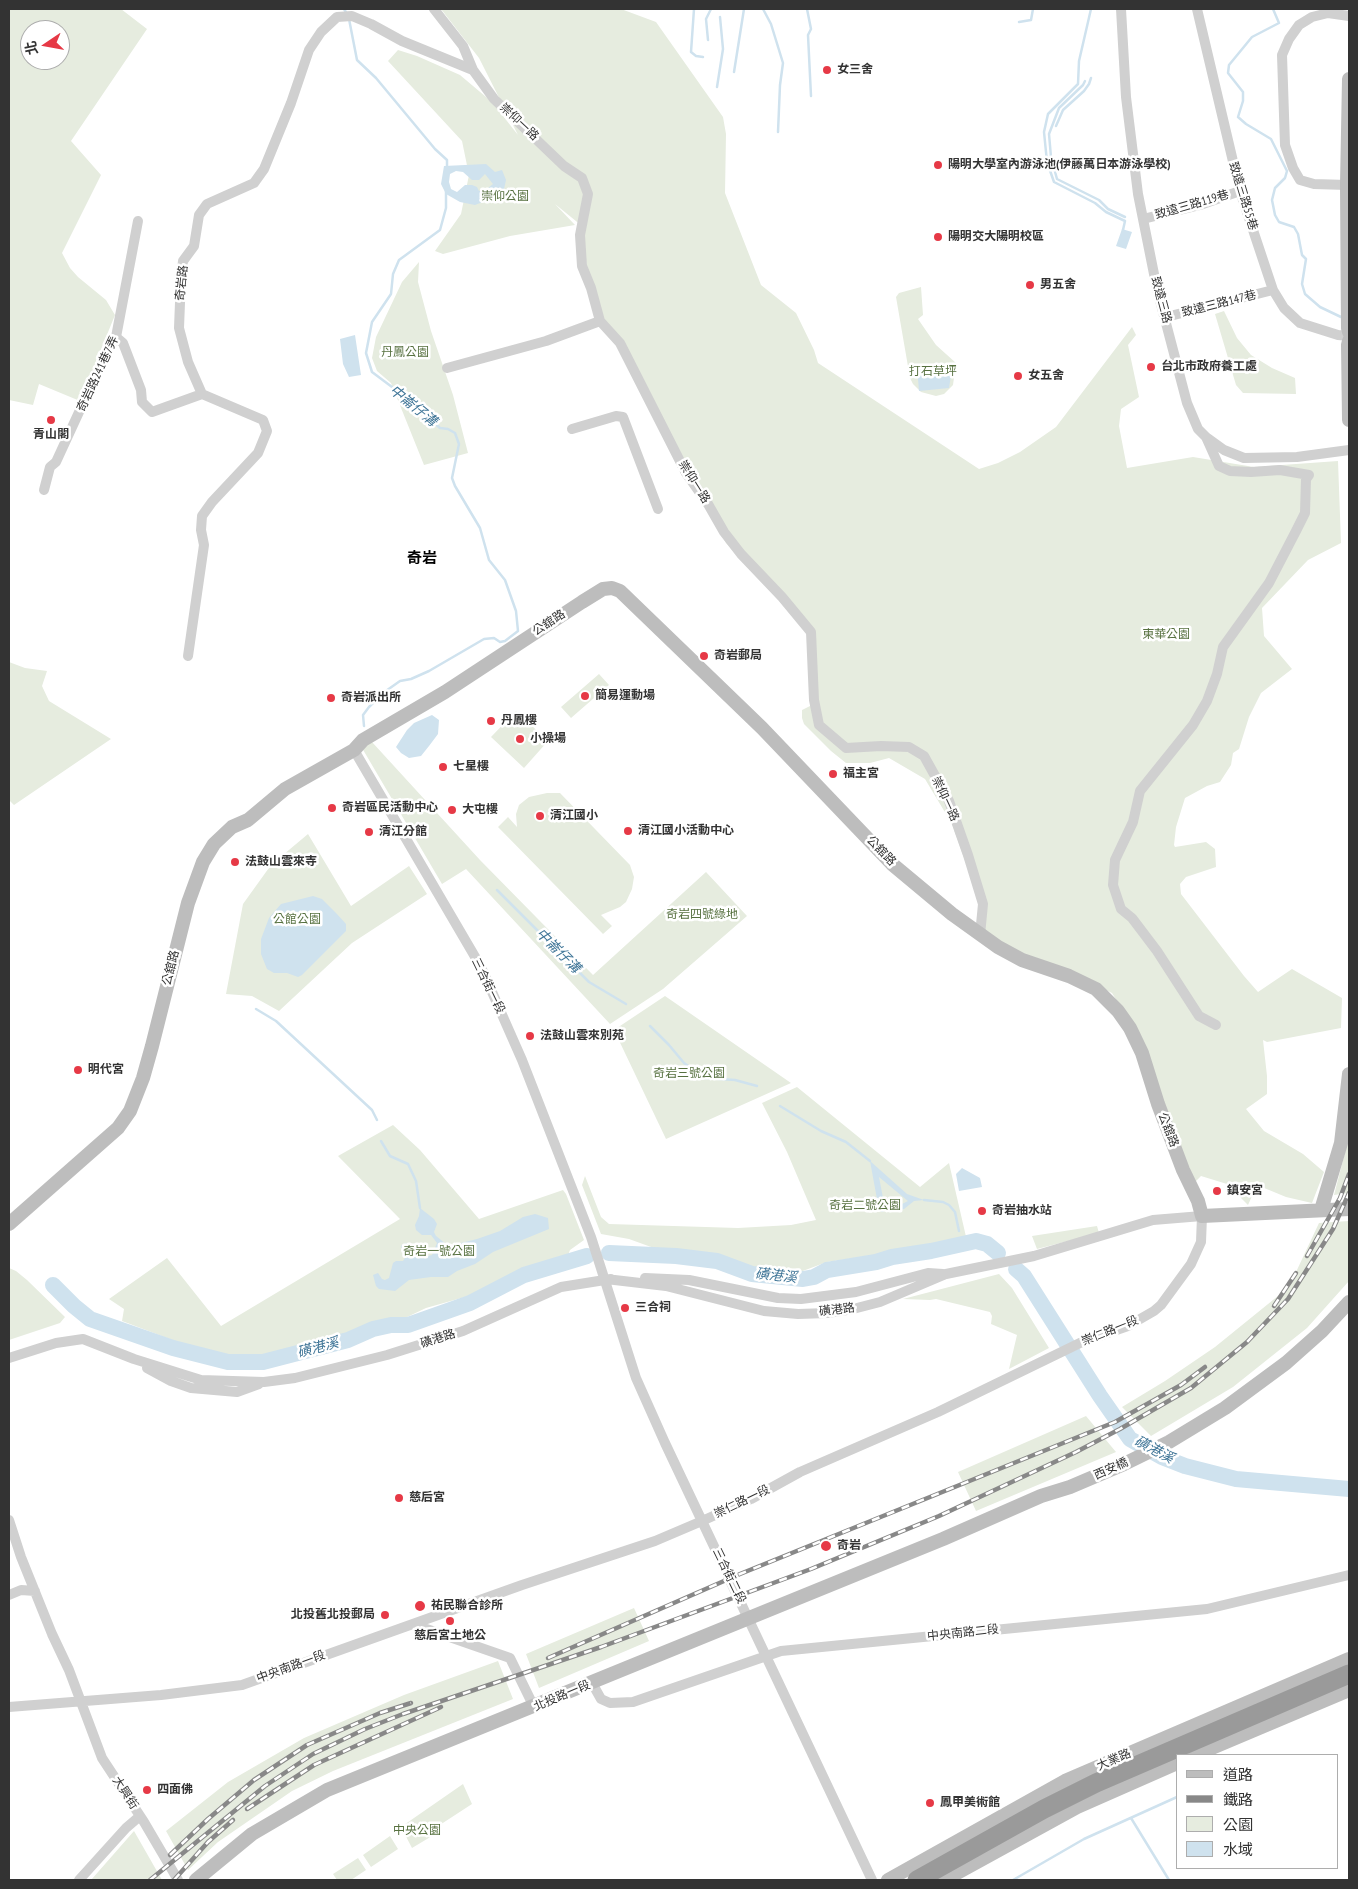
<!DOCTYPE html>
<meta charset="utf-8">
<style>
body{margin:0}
#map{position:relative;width:1358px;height:1889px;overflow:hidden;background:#fff;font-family:"PT Sans Narrow","Noto Sans TC",sans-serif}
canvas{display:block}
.frame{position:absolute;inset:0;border:10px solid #333;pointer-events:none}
.legend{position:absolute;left:1176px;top:1754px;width:162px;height:115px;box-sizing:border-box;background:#fff;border:1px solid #adadad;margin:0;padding:6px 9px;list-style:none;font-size:15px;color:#333}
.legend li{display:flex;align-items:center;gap:10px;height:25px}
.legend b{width:25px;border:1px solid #adadad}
.north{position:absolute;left:20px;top:20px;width:50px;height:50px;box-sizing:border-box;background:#fff;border:1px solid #adadad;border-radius:50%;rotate:258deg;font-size:14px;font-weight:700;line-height:20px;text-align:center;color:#333}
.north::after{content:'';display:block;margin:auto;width:18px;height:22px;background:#e63946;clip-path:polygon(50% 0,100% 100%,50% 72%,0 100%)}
</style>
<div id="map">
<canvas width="1358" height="1889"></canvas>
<div class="frame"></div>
<ul class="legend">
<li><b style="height:6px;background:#bdbdbd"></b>道路</li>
<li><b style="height:6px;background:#888"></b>鐵路</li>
<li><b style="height:14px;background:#e6ecdf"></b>公園</li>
<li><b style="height:14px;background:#cfe2ee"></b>水域</li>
</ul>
<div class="north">北</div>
</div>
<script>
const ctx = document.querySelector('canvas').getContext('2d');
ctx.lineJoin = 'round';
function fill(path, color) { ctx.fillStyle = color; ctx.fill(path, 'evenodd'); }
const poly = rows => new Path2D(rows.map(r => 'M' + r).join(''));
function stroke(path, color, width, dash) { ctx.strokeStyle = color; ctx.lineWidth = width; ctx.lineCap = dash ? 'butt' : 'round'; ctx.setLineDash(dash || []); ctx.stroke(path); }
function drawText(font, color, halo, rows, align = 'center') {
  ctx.font = font + ' "PT Sans Narrow","Noto Sans TC",sans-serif'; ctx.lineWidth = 5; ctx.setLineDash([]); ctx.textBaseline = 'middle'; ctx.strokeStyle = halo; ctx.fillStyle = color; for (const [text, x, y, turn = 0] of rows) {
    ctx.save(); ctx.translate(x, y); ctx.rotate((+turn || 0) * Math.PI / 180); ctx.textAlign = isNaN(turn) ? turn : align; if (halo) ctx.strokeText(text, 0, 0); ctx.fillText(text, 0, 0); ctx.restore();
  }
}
fill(poly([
 [9,9,121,9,147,29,71,141,101,175,62,253,70,268,78,277,106,300,115,315,80,401,39,384,33,405,9,400],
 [30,30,60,30,60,60,30,60],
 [441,9,621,9,656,22,723,117,726,134,725,193,761,285,796,313,814,350,818,363,979,469,998,463,1020,452,1056,427,1132,327,1136,335,1128,345,1139,397,1121,409,1119,426,1127,468,1193,457,1254,467,1338,461,1341,543,1308,560,1262,608,1264,636,1292,669,1261,693,1249,717,1239,749,1233,753,1231,765,1220,782,1207,786,1185,798,1176,827,1174,845,1175,847,1206,842,1215,849,1216,867,1186,877,1180,884,1181,894,1244,976,1258,992,1292,969,1342,998,1341,1028,1267,1042,1263,1040,1267,1076,1267,1094,1246,1109,1264,1131,1303,1154,1324,1172,1312,1203,1286,1197,1257,1185,1248,1205,1227,1184,1201,1176,1194,1183,1138,1035,1112,993,1069,972,1021,955,987,935,978,924,981,906,952,824,925,779,889,758,870,763,846,763,831,751,804,724,802,718,802,710,812,705,810,637,761,575,750,570,726,543,656,413,618,335,600,321,587,268,582,226,555,204,575,225,510,236,443,254,435,251,461,214,469,175,462,141,388,61,398,50,417,56,460,75,492,102,518,135,479,58],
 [419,262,418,282,431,331,453,395,468,453,424,465,391,383,377,371,372,358,376,337,402,282],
 [921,287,923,315,918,319,936,345,956,363,953,385,944,394,936,396,921,392,913,384,910,378,896,297,899,293],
 [1224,311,1237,338,1251,355,1272,368,1295,378,1296,394,1243,393,1236,385,1215,314],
 [9,662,25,668,47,671,42,686,49,701,111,739,14,805,9,800],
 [599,674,609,685,571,718,561,707],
 [516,711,548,741,524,768,491,737],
 [372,742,480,860,593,975,706,872,747,916,663,989,610,1024,466,869,442,884,362,748],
 [547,793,560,793,630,865,634,877,632,889,626,902,620,907,601,915,612,926,603,934,498,827,508,817,517,827,516,814,519,805,529,797],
 [308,834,351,906,409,866,427,894,352,943,279,1011,252,996,226,994,243,904,271,865],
 [665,996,791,1083,666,1139,614,1030],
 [797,1087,920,1187,949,1163,967,1241,827,1262,800,1272,755,1269,718,1259,704,1262,687,1260,629,1239,601,1234,582,1185,585,1176,601,1217,609,1224,738,1228,791,1225,816,1220,787,1152,762,1103],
 [393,1125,420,1150,479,1219,563,1190,566,1194,584,1240,570,1250,568,1255,515,1273,489,1288,472,1295,426,1308,405,1318,380,1321,353,1333,266,1358,227,1357,191,1347,122,1321,124,1309,109,1299,167,1258,221,1326,400,1219,338,1156],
 [1349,1128,1349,1193,1334,1195,1347,1145],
 [1349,1221,1349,1281,1307,1328,1233,1387,1151,1436,1122,1407,1165,1381,1215,1347,1289,1287,1319,1223],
 [1097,1226,1099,1233,1037,1249,1032,1236],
 [9,1268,16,1271,27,1280,65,1317,60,1323,9,1340],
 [999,1274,1012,1288,1049,1348,1009,1369,1017,1335,991,1324,992,1316,990,1312,936,1299,930,1300,903,1299],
 [1086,1416,1116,1452,976,1511,958,1472],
 [634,1608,649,1641,539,1688,526,1654],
 [498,1661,513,1699,333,1771,292,1791,218,1842,188,1870,166,1831,228,1782,304,1738,404,1695],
 [463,1784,472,1804,429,1832,432,1836,412,1848,401,1827],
 [134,1831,162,1880,91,1880],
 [390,1836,398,1849,371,1867,363,1855],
 [358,1858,366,1870,351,1880,337,1880,333,1874]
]), '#e6ecdf');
fill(poly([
 [486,164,495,172,502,170,506,180,503,194,475,205,460,202,446,194,441,184,444,166],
 [456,171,463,172,472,180,479,180,485,174,493,184,487,189,479,191,477,187,472,185,465,185,457,192,451,189,449,182,450,174],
 [1122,229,1132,232,1126,249,1116,246],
 [355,335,361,375,349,377,343,364,340,339],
 [953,363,949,388,919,391,917,367],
 [432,715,439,720,438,734,429,746,421,756,409,758,401,753,396,747,407,730,414,723],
 [313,896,322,899,336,913,346,924,346,931,302,975,298,977,287,973,274,973,267,969,261,954,261,939,269,918,281,904],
 [870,1161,907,1194,924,1200,914,1201,904,1209,895,1212,887,1210,882,1212,879,1210],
 [879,1177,908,1201,896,1207,892,1205,884,1209,881,1206,883,1198],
 [962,1168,980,1178,982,1187,959,1191,956,1174],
 [420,1208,434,1219,437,1224,434,1232,436,1236,446,1244,453,1245,477,1239,500,1231,523,1217,535,1214,548,1218,549,1229,493,1252,475,1264,457,1271,448,1277,431,1277,409,1280,395,1291,379,1289,376,1286,373,1275,378,1273,382,1279,385,1280,389,1278,393,1263,396,1261,403,1261,405,1258,401,1246,403,1244,407,1243,411,1252,415,1253,418,1254,422,1250,428,1256,432,1255,435,1248,437,1243,431,1235,422,1235,416,1230,415,1225,419,1216]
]), '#cfe2ee');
stroke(poly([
 [344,9,347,14],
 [694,9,691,52,696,56,703,57],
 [763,9,771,24,783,63,780,85,778,132],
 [807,9,811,29,808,35,811,96],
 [1091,9,1079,61,1078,84,1048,114,1044,132,1047,162,1054,182,1095,203,1106,212,1125,221,1123,230],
 [1273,9,1279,23,1252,37,1229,65,1228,73,1243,92,1243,101,1238,117,1246,124,1271,139,1287,171,1285,178,1275,188,1272,200,1275,215,1279,222,1294,227,1298,234,1302,255,1306,259,1302,284,1305,294,1320,307,1341,317],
 [349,19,357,60,376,78,435,149,447,160,447,168],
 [1019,22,1031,20,1033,9],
 [708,40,706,19,711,9],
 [734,72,744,9],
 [1085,81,1083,85,1059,108,1049,134,1051,157,1057,179,1099,200,1108,209,1125,217],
 [717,87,723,49,720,17],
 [1056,126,1063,110,1084,91,1089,84,1091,78],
 [364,726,363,715,369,707,383,693,400,681,411,679,429,671,484,639,494,638,500,642,505,641,518,631,516,611,505,580,489,560,480,528,455,486,452,478,459,444,455,433,448,429,440,428,396,390,372,372,366,353,372,322,391,294,393,274,399,260,440,230,446,208,446,191],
 [497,890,589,982,626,1004],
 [256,1009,276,1021,372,1110,377,1120],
 [650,1026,669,1045,684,1063,705,1078,735,1080,757,1086],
 [780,1106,821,1131,846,1142,870,1161],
 [381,1141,390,1156,408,1164,416,1181,420,1208],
 [924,1200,943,1202,949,1205,955,1212,959,1231],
 [1131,1818,1169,1880],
 [1013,1880,1084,1839,1177,1797]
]), '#cfe2ee', 2.5);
stroke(poly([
 [609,1253,676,1256,717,1261,752,1274,803,1279,814,1277,827,1270,876,1262,892,1257,931,1251,976,1241,987,1244,998,1253],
 [1016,1269,1024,1276,1100,1396,1130,1439,1162,1457,1185,1466,1236,1479,1349,1489],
 [53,1285,74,1306,90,1319,173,1348,228,1362,263,1362,348,1340,373,1329,391,1325,408,1325,470,1303,524,1275,587,1256]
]), '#cfe2ee', 16);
stroke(poly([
 [434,9,463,46,473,70,494,99,564,166,582,178,588,194,580,235,582,266,591,288,600,321,620,343,686,473,708,504,724,532,741,554,782,597,811,632,814,700,819,725,846,748,881,746,909,747,924,756,949,801,968,855,983,904,980,935],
 [1121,9,1126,97,1138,194,1157,289,1187,403,1198,429,1206,437,1224,450,1244,458,1297,457,1349,450],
 [1197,9,1240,191,1273,290,1284,308,1300,323,1338,335,1349,336],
 [1347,185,1314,184,1300,180,1293,168,1285,145,1282,55,1289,39,1299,25,1312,17,1328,13,1349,16],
 [1143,219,1200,205,1240,191],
 [1166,317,1273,290],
 [116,337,123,343,141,390,142,402,152,412,202,394],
 [447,368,546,341,600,321],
 [572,429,616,416,623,417,658,509],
 [1206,437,1219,466,1230,471,1251,472,1280,470,1309,475,1306,479,1305,513,1296,531,1269,583,1223,647,1217,674,1207,701,1193,725,1140,791,1133,822,1115,860,1113,885,1121,909,1132,918,1157,951,1199,1016,1216,1025],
 [44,490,50,467,56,462,103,360,116,337,138,221],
 [188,656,204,545,201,530,202,516,212,502,258,453,267,431,263,420,202,394,188,362,179,328,181,277,183,261,194,246,199,215,207,204,254,183,264,169,291,103,309,50,321,32,337,17,352,16,371,24,402,41,473,70],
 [354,750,481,967,522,1060,591,1237,636,1378,665,1443,872,1880],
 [645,1278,689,1280,778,1298,801,1299,856,1292,928,1273,943,1274],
 [9,1358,56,1343,83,1339,134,1359,201,1380,264,1382,295,1378,387,1355,463,1331,561,1287,611,1279],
 [147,1368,171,1381,191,1388,237,1392,259,1384],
 [9,1520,21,1557,52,1634,69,1670,102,1758,144,1822,178,1880],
 [9,1595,21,1590,35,1591],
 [415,1625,510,1658,534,1707],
 [592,1683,601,1699,610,1703,633,1702,781,1651,1207,1609,1349,1575],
 [9,1707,161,1695,242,1685,522,1585,655,1541,702,1521,751,1499,800,1472,938,1412,1082,1342,1128,1326,1154,1311,1161,1305,1191,1264,1201,1242,1202,1216,1153,1220,1034,1256,946,1274,880,1302,853,1309,828,1313,798,1314,764,1311,666,1286,606,1279],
 [79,1880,126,1828,140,1816]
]), '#d0d0d0', 10);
stroke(poly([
 [1349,79,1347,185,1348,328,1349,332],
 [1349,341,1348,345,1349,420],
 [1321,1210,1341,1143,1349,1074],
 [9,1224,118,1128,130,1111,143,1078,152,1046,188,903,203,862,214,844,232,827,248,820,285,789,354,750,363,740,445,692,582,602,603,589,612,588,620,591,762,728,892,864,952,914,998,947,1022,960,1069,976,1096,989,1118,1011,1130,1028,1142,1053,1158,1104,1183,1170,1198,1201,1202,1216,1349,1209],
 [1195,1755,1349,1690],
 [196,1880,252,1834,327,1790,943,1539,1041,1496,1070,1487,1124,1464,1169,1442,1225,1408,1286,1363,1322,1331,1349,1302],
 [888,1880,1065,1781,1349,1659],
 [944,1880,1077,1807,1177,1763]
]), '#bdbdbd', 14);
stroke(poly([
 [917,1880,1044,1809,1096,1783,1349,1674]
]), '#9a9a9a', 19);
const rail = poly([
 [1307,1256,1340,1198,1349,1174],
 [1274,1306,1296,1273],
 [548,1658,740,1574,1115,1422,1181,1385,1205,1367],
 [247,1809,314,1765,441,1707],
 [170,1855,208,1819,254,1780,307,1745,380,1713,411,1703],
 [150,1880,265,1786,313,1754,365,1729,403,1714,601,1647,811,1569,939,1516,1076,1452,1120,1429,1191,1388,1247,1342,1288,1299,1333,1229,1349,1193],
 [174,1880,208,1842,233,1820]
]);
stroke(rail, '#888', 4.5);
stroke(rail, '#fff', 2.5, [8]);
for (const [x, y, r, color] of [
 [827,70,5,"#e63946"],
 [938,165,5,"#e63946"],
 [938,237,5,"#e63946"],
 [1030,285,5,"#e63946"],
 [1151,367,5,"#e63946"],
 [1018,376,5,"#e63946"],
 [51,420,5,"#e63946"],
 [704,656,5,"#e63946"],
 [585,696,5,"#e63946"],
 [331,698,5,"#e63946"],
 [491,721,5,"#e63946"],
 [520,739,5,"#e63946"],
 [443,767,5,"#e63946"],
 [833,774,5,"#e63946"],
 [332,808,5,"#e63946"],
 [452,810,5,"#e63946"],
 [540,816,5,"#e63946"],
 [628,831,5,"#e63946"],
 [369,832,5,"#e63946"],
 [235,862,5,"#e63946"],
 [530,1036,5,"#e63946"],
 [78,1070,5,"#e63946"],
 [1217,1191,5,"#e63946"],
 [982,1211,5,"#e63946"],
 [625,1308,5,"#e63946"],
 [399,1498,5,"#e63946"],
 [826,1546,6,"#e63946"],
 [420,1606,6,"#e63946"],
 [385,1615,5,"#e63946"],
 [450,1621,5,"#e63946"],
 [147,1790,5,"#e63946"],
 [930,1803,5,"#e63946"]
]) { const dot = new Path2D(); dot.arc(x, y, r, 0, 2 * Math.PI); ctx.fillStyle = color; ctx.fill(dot); stroke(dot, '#fff', 2); }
drawText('bold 12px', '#333', '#fff', [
 ["女三舍",837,70],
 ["陽明大學室內游泳池(伊藤萬日本游泳學校)",948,165],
 ["陽明交大陽明校區",948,237],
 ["男五舍",1040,285],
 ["台北市政府養工處",1161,367],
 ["女五舍",1028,376],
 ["青山閣",51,435,"center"],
 ["奇岩郵局",714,656],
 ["簡易運動場",595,696],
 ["奇岩派出所",341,698],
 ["丹鳳樓",501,721],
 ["小操場",530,739],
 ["七星樓",453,767],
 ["福主宮",843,774],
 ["奇岩區民活動中心",342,808],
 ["大屯樓",462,810],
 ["清江國小",550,816],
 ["清江國小活動中心",638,831],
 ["清江分館",379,832],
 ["法鼓山雲來寺",245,862],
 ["法鼓山雲來別苑",540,1036],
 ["明代宮",88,1070],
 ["鎮安宮",1227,1191],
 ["奇岩抽水站",992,1211],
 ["三合祠",635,1308],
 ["慈后宮",409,1498],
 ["奇岩",837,1546],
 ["祐民聯合診所",431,1606],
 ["北投舊北投郵局",375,1615,"right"],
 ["慈后宮土地公",450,1636,"center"],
 ["四面佛",157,1790],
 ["鳳甲美術館",940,1803]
], 'left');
drawText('12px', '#333', '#fff', [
 ["崇仰一路",519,122,43],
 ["致遠三路55巷",1243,196,73],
 ["致遠三路119巷",1192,205,-16],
 ["奇岩路",182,283,-84],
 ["致遠三路",1161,300,75],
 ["致遠三路147巷",1219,304,-14],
 ["奇岩路241巷7弄",98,374,-65],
 ["崇仰一路",694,482,58],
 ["公舘路",549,623,-33],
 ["崇仰一路",945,799,65],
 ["公舘路",881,851,46],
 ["公舘路",171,968,-76],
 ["三合街一段",488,986,64],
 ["公舘路",1168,1130,69],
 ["磺港路",837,1310,-7],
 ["崇仁路一段",1110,1331,-22],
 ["磺港路",438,1339,-18],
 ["西安橋",1111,1469,-24],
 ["崇仁路一段",742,1502,-26],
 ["三合街二段",729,1576,64],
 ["中央南路二段",963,1633,-6],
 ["中央南路一段",291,1667,-20],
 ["北投路一段",562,1696,-23],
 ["大業路",1114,1760,-23],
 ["大興街",125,1793,57]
]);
drawText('12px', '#56703f', '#fff', [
 ["崇仰公園",505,197],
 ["丹鳳公園",405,353],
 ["打石草坪",933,372],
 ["東華公園",1166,635],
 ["奇岩四號綠地",702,915],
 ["公館公園",297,920],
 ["奇岩三號公園",689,1074],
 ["奇岩二號公園",865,1206],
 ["奇岩一號公園",439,1252],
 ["中央公園",417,1831]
]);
drawText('italic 14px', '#3f7597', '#fff', [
 ["中崙仔溝",413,406,39],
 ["中崙仔溝",558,951,45],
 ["磺港溪",776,1276,6],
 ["磺港溪",318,1348,-15],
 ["磺港溪",1154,1450,28]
]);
drawText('bold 15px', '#000', '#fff', [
 ["奇岩",422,559]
]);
</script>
